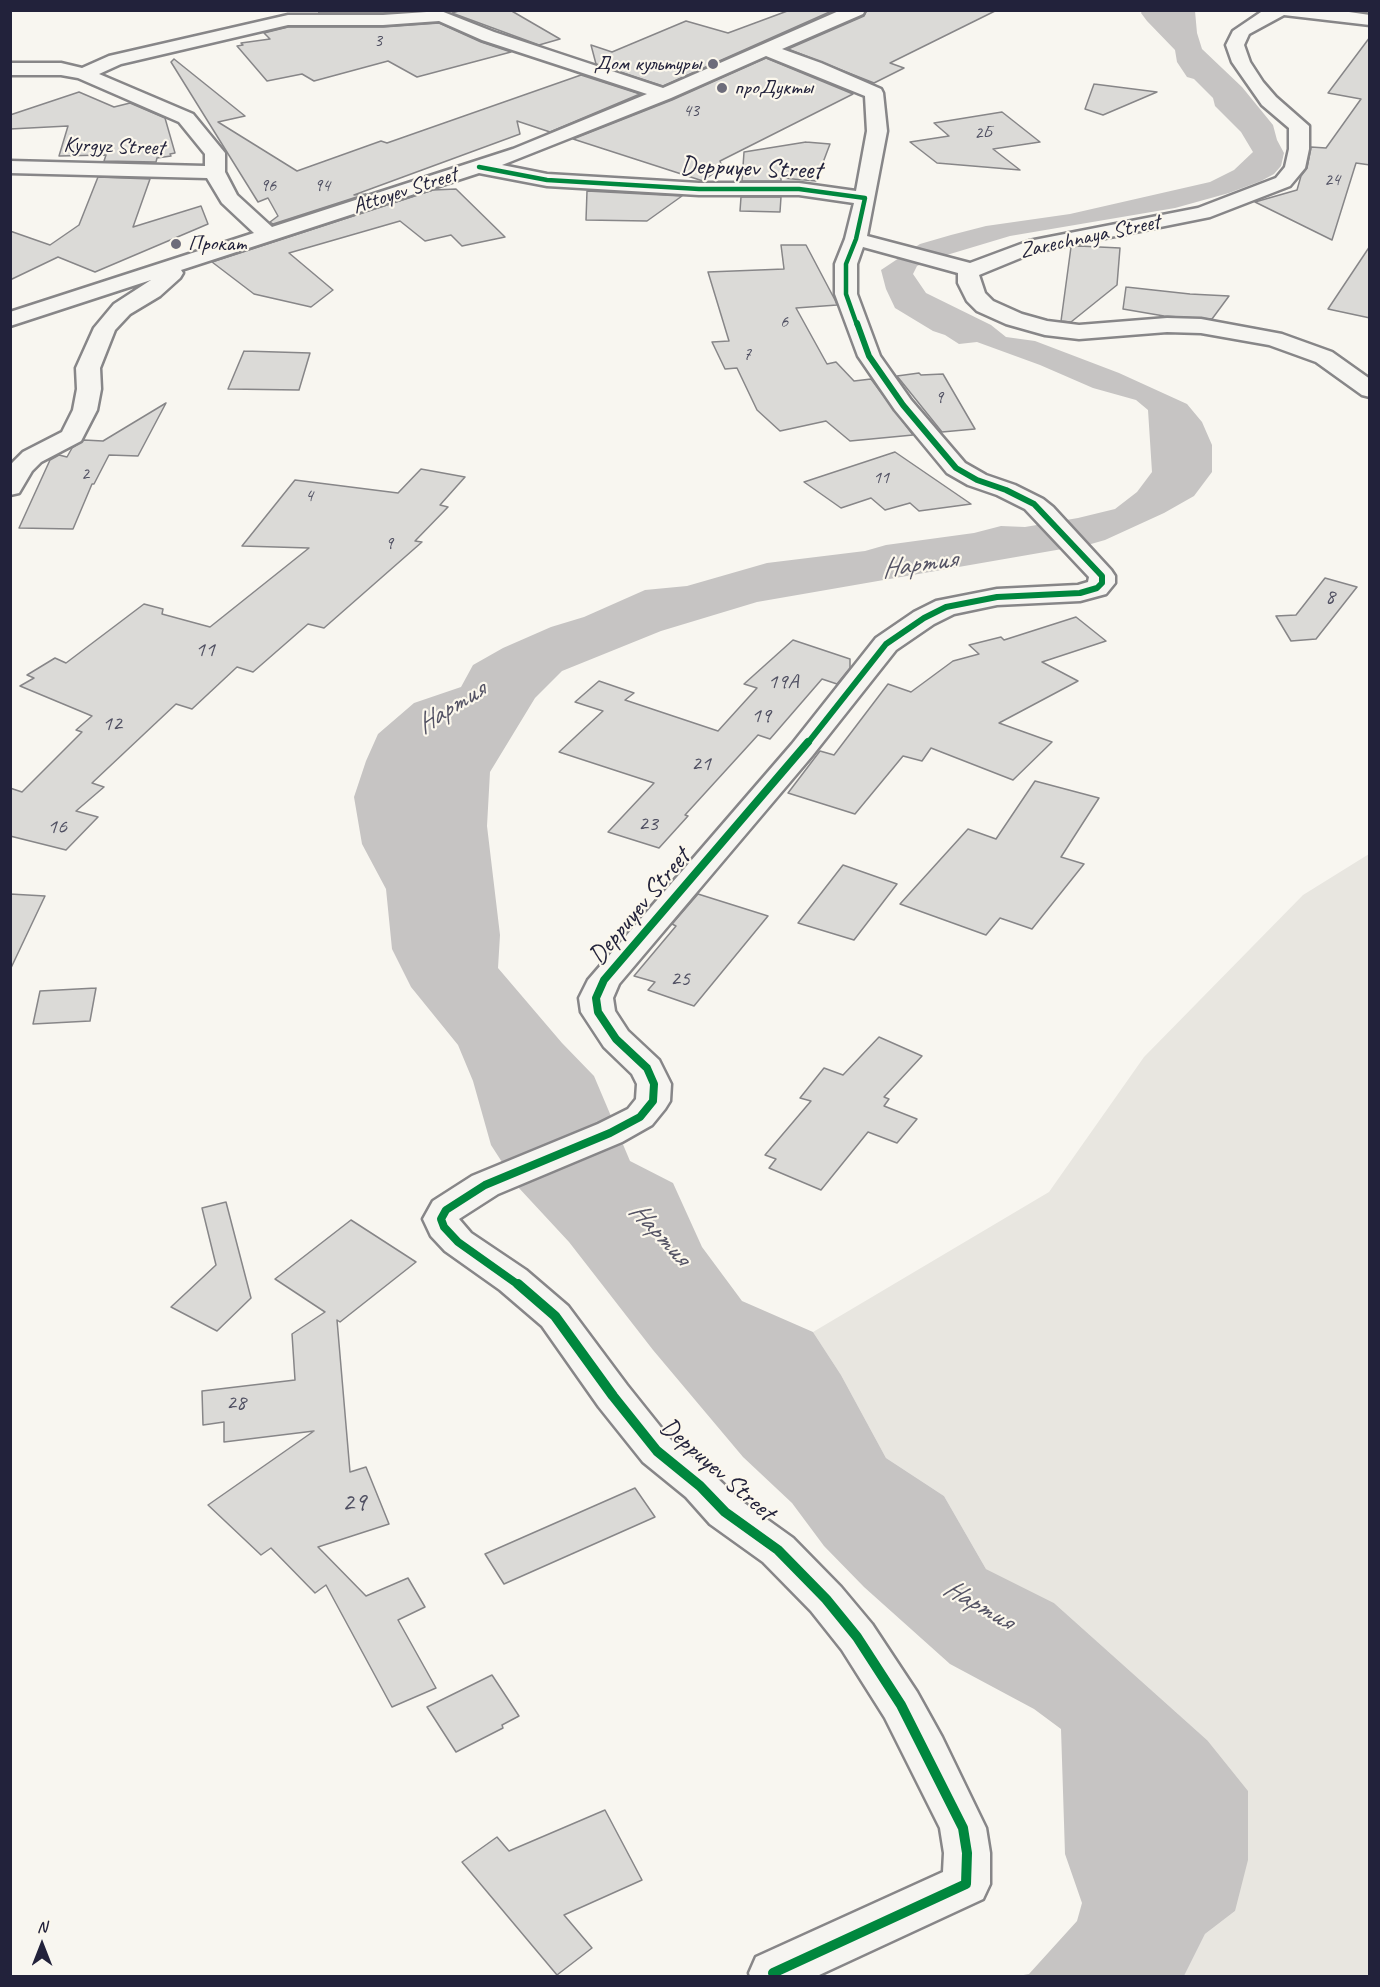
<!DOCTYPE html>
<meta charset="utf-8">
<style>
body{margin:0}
#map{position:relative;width:1380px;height:1987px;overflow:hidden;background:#f8f6f0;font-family:Caveat,sans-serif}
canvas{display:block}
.frame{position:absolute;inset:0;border:12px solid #22223b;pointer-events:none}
.north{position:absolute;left:12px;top:1915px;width:60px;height:60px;-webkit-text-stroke:4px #fbf7ec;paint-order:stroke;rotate:0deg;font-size:16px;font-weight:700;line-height:24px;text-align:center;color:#22223b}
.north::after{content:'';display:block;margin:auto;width:21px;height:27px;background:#22223b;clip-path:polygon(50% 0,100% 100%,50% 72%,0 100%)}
</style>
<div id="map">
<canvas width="1380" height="1987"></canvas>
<div class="frame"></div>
<div class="north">N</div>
</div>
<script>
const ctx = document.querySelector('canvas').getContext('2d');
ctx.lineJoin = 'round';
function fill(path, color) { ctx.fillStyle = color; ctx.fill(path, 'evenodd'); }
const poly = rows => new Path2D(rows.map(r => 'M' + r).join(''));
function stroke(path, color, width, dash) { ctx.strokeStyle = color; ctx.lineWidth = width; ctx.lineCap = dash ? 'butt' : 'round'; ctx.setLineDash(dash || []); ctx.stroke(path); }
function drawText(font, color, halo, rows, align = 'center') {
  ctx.font = font + ' Caveat,sans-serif'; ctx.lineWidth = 4.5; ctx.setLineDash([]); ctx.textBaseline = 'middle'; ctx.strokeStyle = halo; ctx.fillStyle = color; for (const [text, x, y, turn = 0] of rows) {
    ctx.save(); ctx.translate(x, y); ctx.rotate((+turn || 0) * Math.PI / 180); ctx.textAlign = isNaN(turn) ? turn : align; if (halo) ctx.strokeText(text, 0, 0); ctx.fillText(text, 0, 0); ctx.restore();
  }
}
fill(poly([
 [1369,854,1369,1976,1184,1976,1205,1934,1235,1911,1207,1740,1054,1603,986,1569,944,1496,886,1458,841,1375,813,1332,1049,1192,1144,1057,1303,895]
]), '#e8e6e0');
fill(poly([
 [1142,11,1195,11,1197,33,1202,49,1242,87,1273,125,1277,140,1284,153,1281,166,1274,174,1261,181,1229,193,1175,208,1010,236,930,260,917,266,913,274,926,293,991,325,1006,337,1035,341,1119,373,1187,404,1202,422,1212,445,1212,472,1194,496,1164,513,1105,540,1091,544,757,602,661,631,562,671,535,698,490,772,487,826,500,935,498,968,562,1043,594,1076,630,1161,673,1183,702,1247,742,1301,813,1332,841,1375,886,1458,944,1496,986,1569,1054,1603,1207,1740,1248,1791,1248,1860,1235,1911,1205,1934,1184,1976,1018,1976,1029,1974,1077,1921,1082,1903,1065,1854,1061,1729,1034,1709,950,1664,864,1587,824,1546,792,1503,743,1457,653,1350,569,1242,518,1187,491,1145,473,1081,458,1045,411,987,392,949,386,889,362,844,354,797,366,761,378,734,414,703,461,687,473,665,503,648,551,627,584,617,645,590,687,586,767,563,865,551,886,545,974,533,1001,526,1025,527,1078,518,1115,509,1137,492,1152,472,1148,410,1136,400,1093,388,1040,365,977,342,959,344,945,335,933,331,895,308,886,289,881,270,920,244,951,235,986,226,1070,214,1210,182,1234,170,1253,152,1241,132,1215,106,1213,98,1194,79,1187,77,1177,62,1175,50,1147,21,1141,13]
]), '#c6c4c3');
const building = poly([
 [318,10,416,10,383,13,319,13,318,10],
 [462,10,510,10,560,39,539,45,452,13,462,10],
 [790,10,834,10,663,86,596,64,591,45,612,52,686,21,728,33,790,10],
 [867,10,997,10,890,63,904,68,874,83,788,49,864,16,867,10],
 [439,23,481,42,511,52,417,77,388,61,314,81,302,74,267,81,237,46,243,45,241,43,270,39,264,33,288,27,383,27,439,23],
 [1370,37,1370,165,1356,163,1332,240,1255,202,1297,190,1301,176,1307,168,1311,147,1326,148,1361,99,1328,93,1370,37],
 [766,58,853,94,720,161,722,167,703,181,573,139,672,100,766,58],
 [174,59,245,116,218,122,297,171,381,141,387,143,581,75,640,94,550,132,517,121,520,134,354,195,366,194,273,224,270,222,278,216,268,198,258,202,171,62,174,59],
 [1094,84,1157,92,1103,115,1085,109,1094,84],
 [79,92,114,107,130,103,165,118,175,153,170,154,171,156,157,158,156,162,104,161,106,155,59,156,68,126,10,129,10,115,79,92],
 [1002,112,1040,142,993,149,1020,170,937,163,910,142,949,136,934,123,1002,112],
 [806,142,830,144,816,181,781,178,781,181,742,181,744,152,806,142],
 [98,177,150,179,133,227,201,206,208,224,95,272,58,257,10,280,10,231,50,245,79,225,98,177],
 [456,189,505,237,462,246,451,235,425,241,400,221,289,253,333,290,311,307,254,294,212,262,433,190,456,189],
 [587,191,682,196,647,221,586,220,587,191],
 [741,197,781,197,780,212,740,211,741,197],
 [781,245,806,245,835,300,837,305,796,308,827,364,836,362,854,381,871,379,913,435,850,441,826,421,780,431,757,410,737,368,725,369,712,342,729,341,708,272,784,269,781,245],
 [1079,246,1120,248,1117,285,1071,322,1061,321,1071,247,1079,246],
 [1370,246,1370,318,1328,309,1370,246],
 [1126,287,1190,294,1229,296,1212,319,1164,316,1123,309,1126,287],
 [244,351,310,353,299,390,228,389,244,351],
 [919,373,921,375,943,374,975,429,942,432,897,376,919,373],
 [166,403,138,456,109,455,94,484,92,484,73,529,19,528,50,460,59,455,67,457,72,448,84,440,103,441,166,403],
 [895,452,971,504,919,511,910,503,885,510,871,498,841,508,804,482,895,452],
 [421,469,465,477,440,505,448,507,415,541,422,542,324,628,308,624,253,672,237,667,192,709,176,704,92,783,104,787,76,811,98,817,66,850,10,836,10,788,22,792,82,732,76,730,92,716,20,686,34,678,27,675,55,658,66,663,144,604,163,609,162,614,210,627,309,548,242,546,295,480,398,493,421,469],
 [1325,578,1357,587,1316,639,1291,641,1276,616,1296,615,1325,578],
 [1076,617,1106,641,1042,662,1078,681,999,723,1052,742,1013,780,931,748,922,761,903,756,855,814,788,793,820,751,834,755,888,684,911,692,953,661,979,654,969,645,1001,637,1004,640,1076,617],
 [793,640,850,659,850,668,837,684,822,679,770,739,758,735,685,815,688,816,659,848,608,832,654,783,559,752,603,711,575,702,599,681,634,693,625,700,718,731,757,688,744,684,793,640],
 [1035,781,1099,798,1061,857,1084,864,1032,929,1000,918,986,935,900,904,968,829,996,839,1035,781],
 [843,865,897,884,854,940,798,923,843,865],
 [10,894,45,896,10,970,10,894],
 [698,894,768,916,694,1006,648,990,655,982,634,976,676,926,672,924,698,894],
 [96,988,90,1021,33,1024,40,991,96,988],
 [879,1037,922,1056,884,1097,889,1099,884,1106,917,1119,897,1143,868,1132,821,1190,769,1168,776,1159,765,1155,811,1101,800,1098,824,1068,843,1075,879,1037],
 [226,1202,251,1298,217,1331,171,1307,216,1265,202,1208,226,1202],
 [351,1220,416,1262,340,1322,337,1320,350,1472,366,1467,389,1524,318,1547,366,1596,408,1578,425,1607,398,1620,436,1688,392,1707,326,1585,315,1593,271,1548,261,1555,208,1505,314,1431,224,1442,224,1422,203,1425,202,1391,295,1380,292,1334,325,1312,275,1279,351,1220],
 [635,1488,655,1517,504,1584,485,1554,635,1488],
 [492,1675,519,1716,502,1725,503,1728,456,1752,427,1707,492,1675],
 [605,1810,642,1880,564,1915,592,1948,557,1975,462,1862,497,1837,509,1851,605,1810]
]);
fill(building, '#dbdad7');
stroke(building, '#878688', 1.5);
const minor = poly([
 [841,10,865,10,863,14,782,49,821,63,881,89,883,93,887,131,867,236,970,263,1029,241,1198,208,1276,178,1285,167,1289,149,1289,128,1262,105,1232,62,1226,45,1233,31,1264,10,1335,10,1370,15,1370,25,1284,15,1249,34,1244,45,1250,62,1263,82,1276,97,1309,126,1309,149,1305,168,1290,186,1210,217,1035,252,979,275,985,293,993,301,1022,314,1047,321,1079,325,1167,318,1201,319,1282,334,1332,352,1370,379,1370,397,1362,395,1316,362,1269,345,1201,333,1167,332,1079,339,1045,335,1006,324,977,311,967,301,958,283,958,273,863,247,857,264,857,294,880,356,911,400,965,463,986,475,1015,485,1043,499,1053,507,1111,570,1115,576,1115,583,1106,594,1080,601,997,605,954,614,934,624,896,650,812,756,619,984,613,998,615,1011,628,1031,659,1060,671,1084,670,1101,665,1109,652,1125,622,1142,498,1194,459,1219,471,1233,526,1270,568,1306,627,1385,671,1440,714,1475,740,1500,793,1538,841,1587,872,1624,917,1692,942,1737,986,1828,990,1853,990,1884,983,1899,817,1976,750,1976,749,1973,756,1957,943,1872,944,1853,940,1828,885,1718,842,1650,811,1611,763,1562,710,1524,686,1497,643,1462,599,1407,542,1326,500,1290,445,1251,431,1236,423,1219,433,1201,472,1176,598,1124,628,1109,636,1099,637,1084,632,1074,604,1047,581,1012,579,998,588,980,792,744,876,638,914,612,936,601,997,589,1078,585,1088,582,1089,577,1025,509,997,495,968,485,947,473,895,410,858,356,835,294,835,264,845,239,854,203,799,195,699,195,547,186,479,173,181,270,183,273,180,278,160,296,130,314,115,330,100,368,101,389,97,410,81,441,41,462,32,471,19,493,10,495,10,466,13,462,23,452,62,432,73,410,77,389,76,368,94,328,114,304,151,280,10,326,10,312,254,233,222,203,207,178,10,173,10,161,205,166,205,154,179,122,78,78,61,75,10,75,10,63,61,63,82,68,109,56,288,15,383,15,441,11,494,32,663,88,841,10],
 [439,21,482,40,647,94,513,149,272,227,237,195,225,172,225,153,193,114,99,74,121,64,288,25,383,25,439,21],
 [766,56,865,96,867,131,856,191,799,183,699,183,547,174,502,165,671,98,766,56]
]);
stroke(minor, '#878688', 5);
fill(minor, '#f6f5f1');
stroke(poly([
 [479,167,547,180,699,189,799,189,865,198,856,239,846,264,846,294,857,325]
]), '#00873e', 4.5);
stroke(poly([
 [807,744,886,644,924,618,946,607,997,597,1080,593,1097,588,1102,583,1102,576,1034,504,1006,490,977,480,956,468,903,405,869,356,857,323]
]), '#00873e', 6);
stroke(poly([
 [520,1286,458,1242,444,1227,441,1219,446,1210,485,1185,610,1133,640,1117,653,1101,654,1084,647,1068,616,1039,598,1012,596,998,604,980,808,742]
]), '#00873e', 8);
stroke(poly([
 [518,1284,555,1316,613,1396,657,1451,700,1486,725,1512,778,1550,826,1599,857,1637,901,1705,963,1828,967,1853,966,1884,773,1973]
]), '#00873e', 10);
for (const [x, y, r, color] of [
 [713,64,6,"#6d6c7a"],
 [722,88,6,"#6d6c7a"],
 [176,244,6,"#6d6c7a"]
]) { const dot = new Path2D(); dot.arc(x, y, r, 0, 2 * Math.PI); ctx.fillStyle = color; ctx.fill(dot); stroke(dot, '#fbf7ec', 2); }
drawText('18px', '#505062', null, [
 ["3",378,41],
 ["43",691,111],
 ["2Б",983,133],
 ["24",1332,180],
 ["96",268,186],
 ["94",322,186],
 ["6",784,322],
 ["7",747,355],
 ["9",939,398],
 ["2",85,474],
 ["11",881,478],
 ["4",309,496],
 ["9",389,544]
]);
drawText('22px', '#22223b', '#fbf7ec', [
 ["Дом культуры",701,64,"right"],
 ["проДукты",734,88],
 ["Прокат",188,244]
], 'left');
drawText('22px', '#22223b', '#fbf7ec', [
 ["Kyrgyz Street",114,147,2],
 ["Attoyev Street",405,191,-18],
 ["Zarechnaya Street",1090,237,-12]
]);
drawText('22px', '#505062', null, [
 ["8",1330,597],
 ["11",205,650],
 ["19А",783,682],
 ["19",761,716],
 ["12",112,724],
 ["21",701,764],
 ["23",648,824],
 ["16",57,827],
 ["25",680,979],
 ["28",236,1403]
]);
drawText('26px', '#22223b', '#fbf7ec', [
 ["Deppuyev Street",751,169,2],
 ["Deppuyev Street",640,907,-50],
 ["Deppuyev Street",717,1470,41]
]);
drawText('italic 27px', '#545364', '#fbf7ec', [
 ["Нартия",919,565,-8],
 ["Нартия",451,708,-32],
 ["Нартия",659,1234,47],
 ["Нартия",978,1605,30]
]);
drawText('27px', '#505062', null, [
 ["29",354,1503]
]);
</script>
